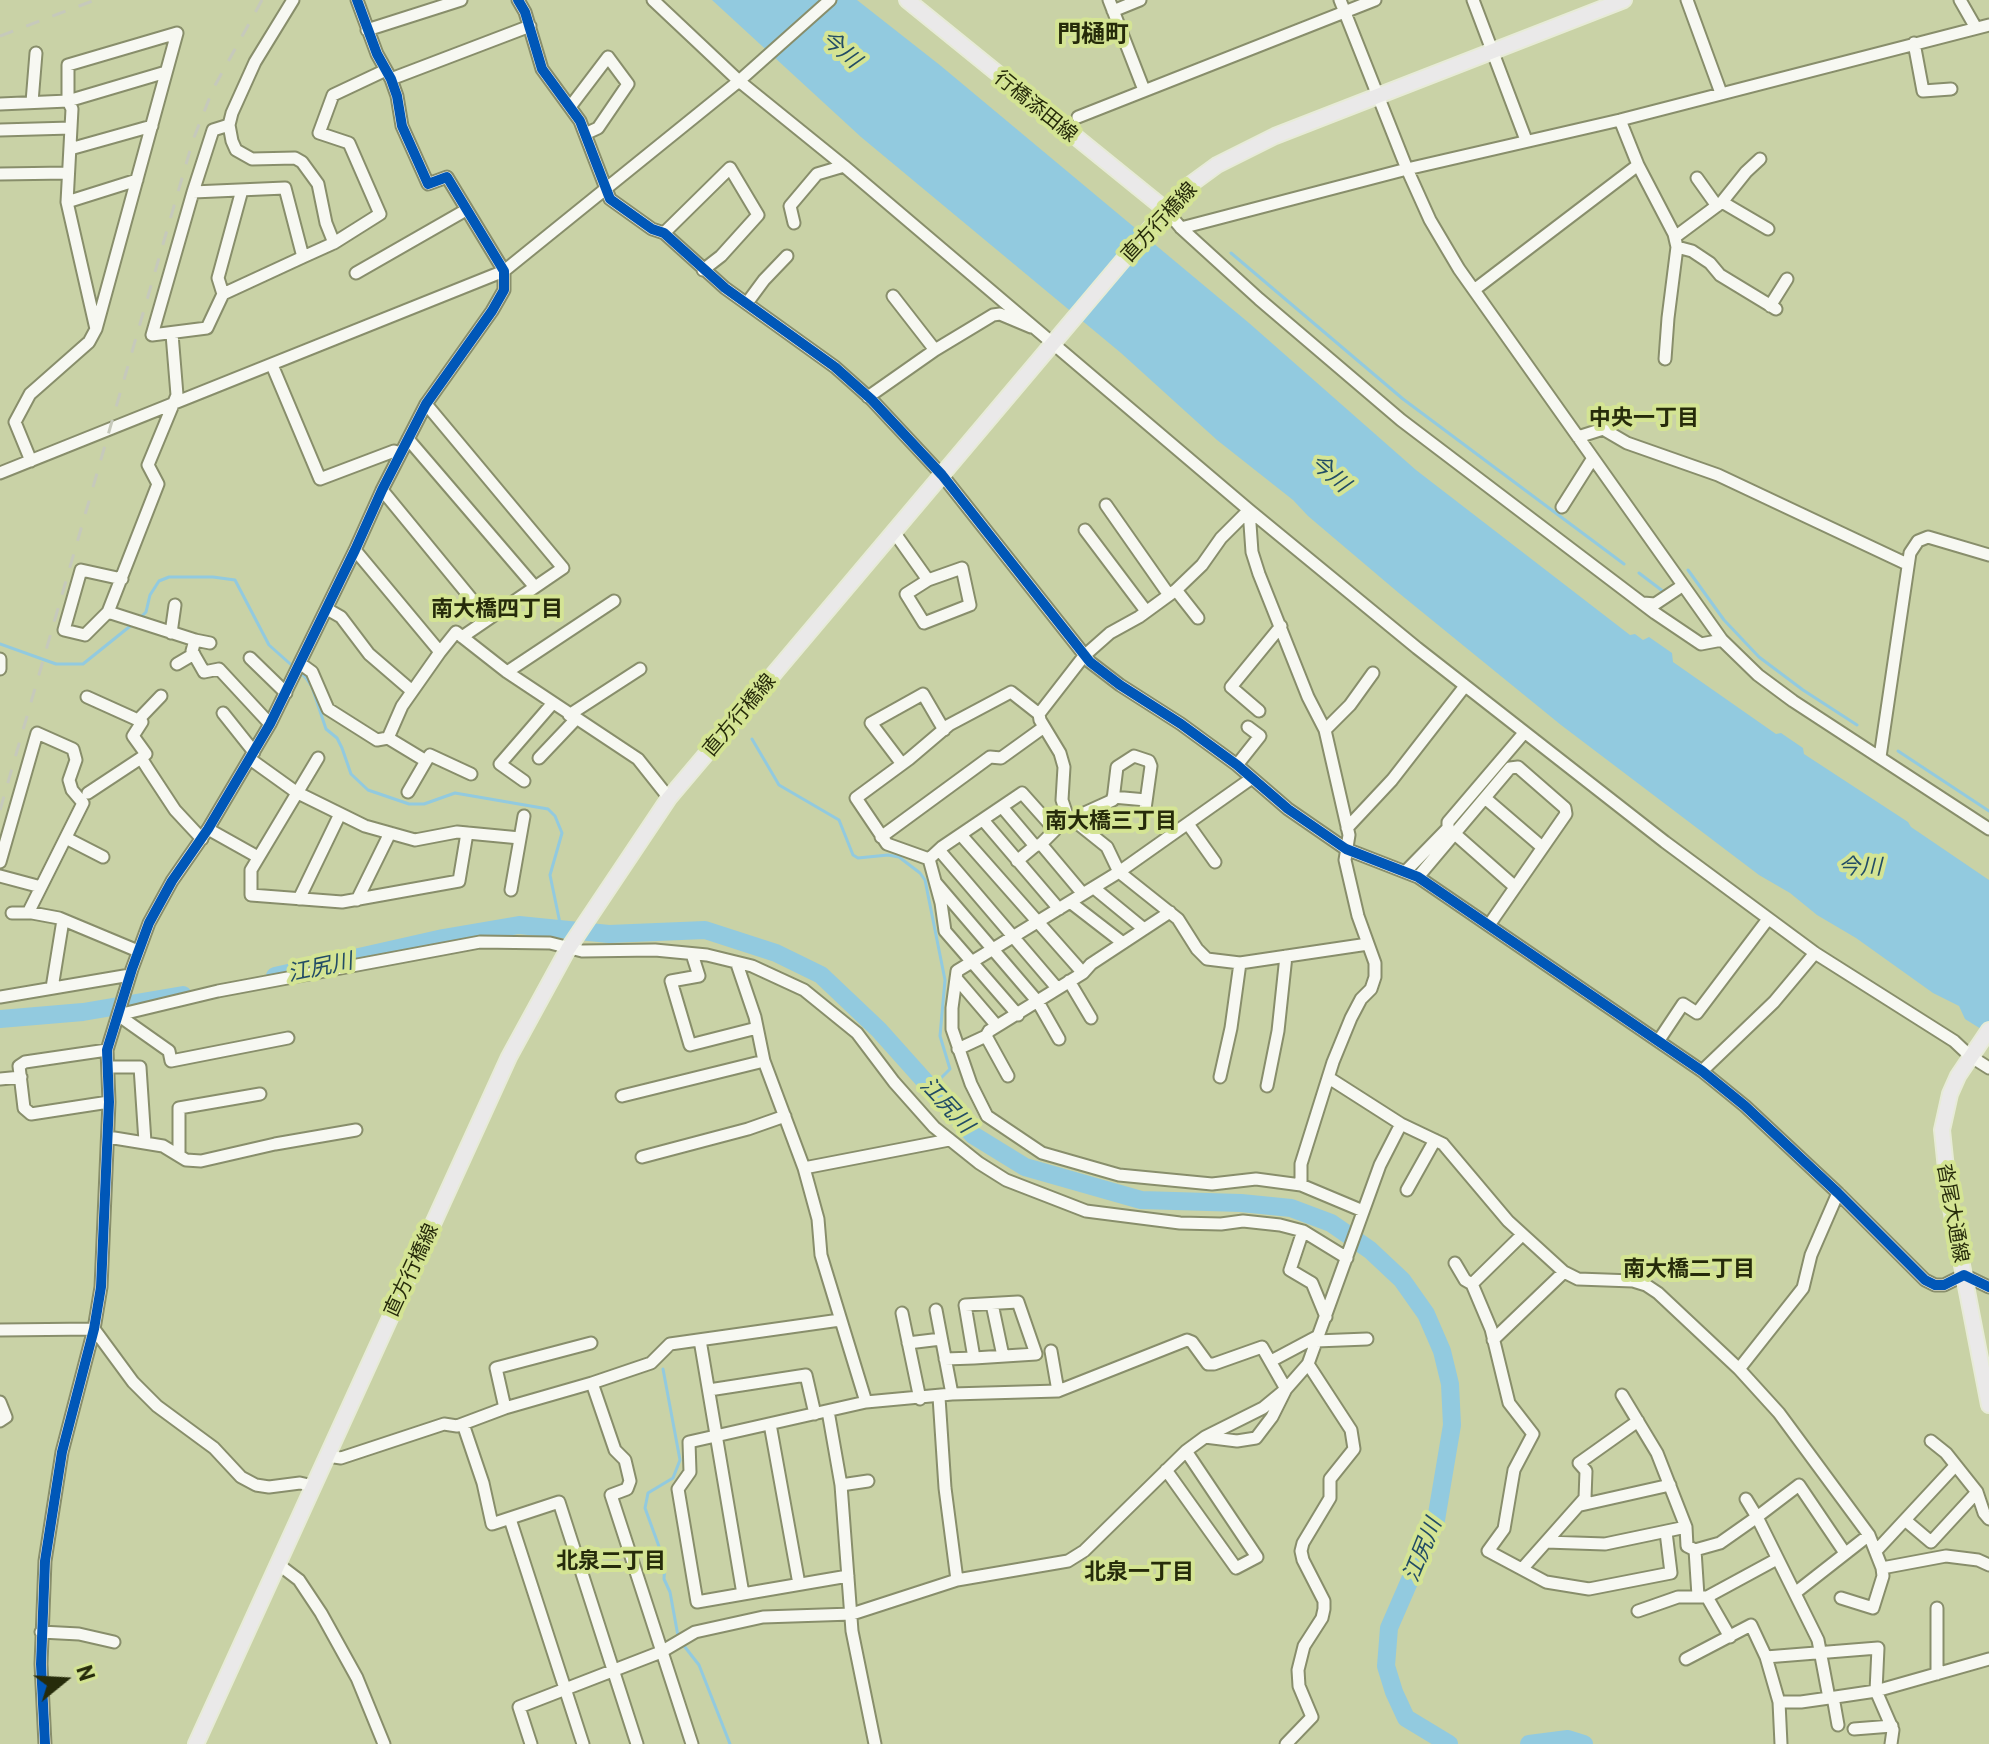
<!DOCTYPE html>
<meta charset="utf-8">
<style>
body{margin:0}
#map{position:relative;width:1989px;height:1744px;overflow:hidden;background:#c9d2a6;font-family:Barlow,sans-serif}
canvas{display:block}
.north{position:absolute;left:24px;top:1640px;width:80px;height:80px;-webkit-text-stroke:6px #d4e494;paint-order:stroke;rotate:72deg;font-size:22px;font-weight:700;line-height:32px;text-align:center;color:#262b0a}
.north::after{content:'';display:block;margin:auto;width:28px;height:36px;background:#262b0a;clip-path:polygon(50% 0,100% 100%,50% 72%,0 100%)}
</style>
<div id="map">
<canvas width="1989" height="1744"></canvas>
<div class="north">N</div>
</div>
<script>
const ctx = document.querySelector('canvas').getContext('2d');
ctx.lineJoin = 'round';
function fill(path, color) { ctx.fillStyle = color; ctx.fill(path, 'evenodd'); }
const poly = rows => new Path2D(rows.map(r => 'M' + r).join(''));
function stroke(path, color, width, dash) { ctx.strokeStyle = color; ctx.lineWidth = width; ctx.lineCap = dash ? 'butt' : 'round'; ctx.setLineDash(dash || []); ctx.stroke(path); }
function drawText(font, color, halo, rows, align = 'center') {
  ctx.font = font + ' Barlow,"Noto Sans JP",sans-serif'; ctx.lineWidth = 8; ctx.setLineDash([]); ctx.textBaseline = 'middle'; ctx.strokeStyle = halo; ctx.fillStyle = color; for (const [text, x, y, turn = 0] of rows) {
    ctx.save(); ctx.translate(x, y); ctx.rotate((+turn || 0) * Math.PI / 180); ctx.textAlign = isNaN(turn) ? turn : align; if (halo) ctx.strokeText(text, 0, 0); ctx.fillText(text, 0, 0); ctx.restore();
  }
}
fill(poly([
 [712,0,857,0,941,66,1249,323,1416,470,1630,635,1635,634,1643,640,1649,637,1672,653,1673,662,1776,734,1781,733,1803,748,1804,754,1908,822,1911,827,1989,880,1989,1034,1965,1019,1959,1006,1933,993,1856,938,1817,915,1790,893,1759,875,1561,725,1400,594,1308,516,1293,500,1217,440,1121,353,861,137]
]), '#92cadf');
stroke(poly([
 [1231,253,1403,399,1624,564],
 [1688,570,1724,620,1759,657,1803,690,1857,725],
 [1639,573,1664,592],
 [140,618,146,612,150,595,159,581,169,577,213,577,235,580,269,645,306,678,312,687,326,729,337,738,342,748,351,774,368,790,409,804,424,804,455,793,548,809,555,816,562,833,550,875,561,928],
 [0,644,56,664,83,664,134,623],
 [752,739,779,785,839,820,853,855,858,858,888,855,899,857,920,873,925,880,945,980,940,1036,950,1069,932,1087],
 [1898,751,1989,811],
 [663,1369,680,1460,673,1478,648,1493,645,1508,665,1563,664,1579,670,1592,678,1636],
 [681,1642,699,1665,730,1744]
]), '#92cadf', 3);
stroke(poly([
 [275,976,443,938,519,925,609,934,705,930,776,953,821,975,879,1030,973,1135,1025,1167,1141,1200,1241,1203,1291,1208,1331,1223,1370,1250,1402,1280,1426,1314,1442,1351,1450,1384,1452,1425,1436,1520,1389,1628,1386,1666,1394,1692,1406,1718,1449,1744],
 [0,1019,83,1012,183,995],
 [1529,1744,1568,1739,1584,1744]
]), '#92cadf', 18);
const minor = poly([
 [293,0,255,62,232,113,229,125,232,141,236,150,252,159,295,158,302,162,318,184,326,223,334,243,303,257,223,294,207,328,152,335,193,192,285,188,303,257],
 [518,0,525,12,542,69,580,121,610,199,652,229,664,233,725,288,835,367,872,400,942,475,1090,662,1120,685,1181,724,1237,765,1288,809,1346,849,1418,877,1702,1071,1745,1106,1838,1193,1925,1280,1935,1285,1944,1285,1964,1275,1989,1287],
 [653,0,739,81,844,166,1249,510,1417,648,1665,842,1815,953,1954,1041,1970,1056,1989,1068],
 [1109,0,1144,90],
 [1340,0,1407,169,1430,220,1459,269,1722,640,1758,675,1793,701,1989,829],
 [1473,0,1526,140],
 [1687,0,1721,93],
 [1960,0,1976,28],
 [1113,11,1140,0],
 [367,30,461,0],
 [1914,43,1923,91,1951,89],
 [391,79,530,26],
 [32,102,36,53],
 [0,104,68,101,166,72],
 [570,107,608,57,628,84,598,128,585,134],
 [1078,117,1375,0],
 [1620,120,1638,165,1674,234,1677,247,1668,318,1665,359],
 [0,130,71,128],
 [70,149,152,126],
 [0,174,67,173],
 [1697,178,1717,206],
 [193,192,213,130,229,125],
 [67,202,137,180],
 [1722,202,1746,172,1760,159],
 [1166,210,1181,228,1259,299,1401,420,1655,613,1701,644,1722,640],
 [794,223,790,206,817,174,844,166],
 [1181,228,1407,169,1620,120,1989,25],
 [664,233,730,168,758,215,721,256,703,270],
 [1675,237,1722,202,1768,229],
 [334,243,380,214,349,143,319,133,333,95,386,70],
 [1677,247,1692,251,1710,263,1720,275,1776,309],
 [356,273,466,210],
 [1474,290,1638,165],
 [223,294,218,278,242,190],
 [893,296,935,350],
 [747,303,764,280,787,256],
 [1770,306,1787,279],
 [172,334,177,395,148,465,158,484,108,612,195,640,192,651,204,672,219,669,270,724],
 [272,365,320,479,394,451,401,453],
 [868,397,935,350,993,315,1000,314,1031,327],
 [426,404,563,568,462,637],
 [1578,437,1603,429,1627,443,1718,475,1907,564],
 [408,439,535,587],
 [31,461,15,422,30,394,89,342,96,329,177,33,68,65,68,101,72,109,67,202,96,329],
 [0,473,504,271,739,81,830,0],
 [382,490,488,619],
 [1106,505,1169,595],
 [1562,507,1593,458],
 [1249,510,1252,552,1259,574,1308,697,1325,730,1349,835,1345,860,1358,916,1375,963,1375,977,1371,989,1361,999,1351,1018,1333,1062,1301,1164,1301,1185],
 [1085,530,1146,611],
 [894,532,928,580,962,568,970,605,924,623,906,594,928,580],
 [355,550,440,652,456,632,507,672,638,759,669,798],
 [1176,590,1198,618],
 [1643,603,1655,604,1682,586],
 [327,609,341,617,369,654,412,691],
 [108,612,85,635,64,630,81,570,122,579],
 [171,633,175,605],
 [195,640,210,643],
 [250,658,286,693],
 [0,659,0,669],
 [177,664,194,654],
 [301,664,312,672,328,709,377,740,388,738,402,706,440,652],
 [507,672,614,601],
 [161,696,138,720,142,722,133,736,146,754,141,758,148,769,175,810,202,839],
 [87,697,138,720],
 [1259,711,1231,687,1281,626],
 [223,713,254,752],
 [1039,714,1084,656,1110,633,1139,617,1176,590,1202,565,1221,538,1249,510],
 [569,715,640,669],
 [1325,730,1350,705,1373,673],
 [388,738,426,761,430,755,471,774],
 [1880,757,1910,553,1918,541,1928,537,1989,555],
 [318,758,251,870,251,895,342,902,459,881,467,833],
 [539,758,576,719],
 [250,759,296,792,365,826,415,840,457,832,520,838],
 [902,764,871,723,923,694,944,730],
 [1237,765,1260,736,1248,727],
 [1252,778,1119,872,957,971,952,1008,952,1029,971,1084,987,1116,1042,1153,1119,1175,1212,1184,1256,1179,1301,1185,1363,1211],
 [524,781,500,764,552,704],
 [408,792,426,761],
 [88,793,141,758],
 [1113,797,1146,800],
 [1485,798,1542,847],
 [1002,807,1035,846,1017,861],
 [1071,819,1113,800,1117,767,1134,756,1149,761,1151,766,1145,809],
 [983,820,1059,909],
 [1188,824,1215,862],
 [1347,828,1392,780,1465,686],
 [208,829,258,857],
 [1455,834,1514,886],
 [961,835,1083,973],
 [881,837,990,757,1001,758,1044,727],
 [66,838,103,857],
 [1041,844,1083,894],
 [939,850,1057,988],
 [929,859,887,844,856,798,909,759,949,725,1011,692,1039,714,1040,720,1060,753,1064,767,1062,800,1067,815,1107,847,1119,872,1178,919,1197,949,1207,959,1240,963,1368,944],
 [929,859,942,847,1022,793,1055,830,1041,844,1035,846],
 [929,859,941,903,945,931,1018,1015],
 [0,862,37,733,73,749,76,760,69,780,72,790,83,803,28,913],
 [1405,872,1448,828,1448,822,1524,733],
 [0,876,41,887],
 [1418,877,1510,768,1518,767,1565,808,1566,814,1489,925],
 [936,883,1038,1002,1059,1039],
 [1094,888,1144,929],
 [511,890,524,816],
 [299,899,340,814],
 [357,900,390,833],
 [1070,902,1123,943],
 [12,913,32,913,59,918,138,951],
 [692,954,699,976,671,981,690,1045,757,1028],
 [737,964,755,1017,764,1061,804,1168,818,1219,821,1255,866,1402],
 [956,978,997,1026],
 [1069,981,1091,1018],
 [52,988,63,920],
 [0,997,130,975],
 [118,1015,218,991,480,942,550,943,582,951,655,950,707,955,752,966,804,990,857,1033,894,1082,934,1127,979,1163,1006,1180,1086,1211,1180,1223,1221,1224,1243,1221,1280,1225,1303,1231,1347,1258],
 [118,1015,169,1051,171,1061,288,1038],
 [986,1036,1008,1076],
 [1659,1040,1683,1004,1697,1013,1768,919],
 [958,1049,986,1036,989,1031,1083,973,1091,964,1170,912],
 [107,1050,25,1062,19,1066,24,1108,31,1114,109,1102],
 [108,1067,140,1067,145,1142],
 [1702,1071,1774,1002,1815,953],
 [1220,1077,1231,1028,1240,963],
 [1329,1078,1401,1124,1443,1144,1508,1221,1564,1272,1578,1279,1633,1281,1646,1285,1658,1293,1739,1369,1779,1413,1869,1535,1882,1568,1946,1556,1978,1560,1989,1565],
 [0,1079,21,1077],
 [1267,1086,1278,1031,1286,956],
 [622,1096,764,1061],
 [108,1137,163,1146,186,1160,201,1161,275,1144,356,1130],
 [179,1155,179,1108,260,1094],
 [642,1157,748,1129,785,1116],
 [804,1168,949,1140],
 [1407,1190,1435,1140],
 [1303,1231,1290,1270,1312,1283,1326,1317],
 [1522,1235,1472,1284,1491,1329,1509,1403,1533,1434,1514,1470,1504,1529,1488,1551,1546,1582,1589,1589,1671,1573,1666,1532],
 [1455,1263,1465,1280,1472,1284],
 [992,1304,1003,1356],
 [936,1310,952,1394],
 [902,1313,920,1399],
 [94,1329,133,1382,157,1406,214,1448,241,1477,256,1485,269,1487,300,1483,313,1486],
 [0,1330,94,1329],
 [700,1340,743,1594,848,1576],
 [1493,1340,1564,1272],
 [1316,1341,1367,1339],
 [908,1343,941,1339],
 [1051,1351,1058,1391],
 [945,1359,974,1358,1036,1354,1018,1302,965,1305,974,1358],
 [1271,1361,1318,1336],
 [1739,1369,1803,1288,1811,1255,1838,1193],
 [592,1383,615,1450,625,1460,630,1481,627,1489,611,1495,692,1744],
 [709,1390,806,1375,815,1414],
 [939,1397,945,1488,957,1580],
 [0,1402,6,1417,0,1421],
 [505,1408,496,1368,591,1343],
 [828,1411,841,1485,852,1631,875,1744],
 [463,1424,483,1483,492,1524,559,1502,637,1744],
 [770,1424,799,1584],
 [1931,1441,1946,1453,1977,1492,1984,1513,1989,1519],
 [327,1456,341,1458,444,1424,457,1426,505,1408,592,1383,651,1363,670,1344,840,1320],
 [1166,1470,1236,1568,1257,1557,1186,1451],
 [841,1485,868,1481],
 [1746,1499,1757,1517,1799,1485,1845,1553],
 [1581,1505,1670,1485],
 [510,1519,583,1744],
 [1905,1520,1931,1542,1977,1492],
 [1686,1527,1687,1546,1695,1550,1720,1543,1757,1517,1818,1640,1829,1698,1876,1691,1989,1659],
 [1546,1542,1605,1544,1686,1527,1657,1453,1622,1395],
 [1695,1550,1698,1596],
 [1876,1551,1955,1466],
 [278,1564,299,1580,321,1613,357,1678,384,1744],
 [1522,1569,1585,1498,1586,1471,1579,1463,1638,1421],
 [1795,1593,1869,1535],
 [743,1594,697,1602,678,1489,690,1472,689,1442,866,1402,952,1394,1058,1391,1187,1340,1192,1342,1208,1364,1214,1364,1262,1347,1286,1389,1263,1408,1205,1437],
 [1707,1597,1730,1637],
 [1841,1598,1873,1608,1883,1576,1882,1568],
 [1638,1611,1678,1597,1707,1597,1777,1559],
 [41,1632,79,1634,114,1642],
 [1766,1657,1878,1648,1876,1691,1893,1730,1891,1744],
 [1686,1659,1751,1625,1766,1657,1779,1702,1781,1744],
 [1937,1674,1937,1608],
 [1833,1697,1838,1725],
 [1779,1702,1801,1702,1829,1698],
 [1854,1729,1892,1726],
 [45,1744,41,1664,45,1561,62,1452,94,1329,101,1287,109,1102,107,1050,132,969,149,923,172,881,208,829,270,724,355,550,382,490,426,404,492,311,504,290,504,271,447,177,428,184,402,126,397,96,391,79,377,54,357,0],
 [531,1744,519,1707,661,1652,695,1632,763,1617,852,1614,957,1580,1068,1561,1084,1551,1186,1451,1205,1437,1237,1441,1256,1438,1272,1417,1286,1389,1308,1364,1380,1165,1401,1124],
 [1286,1744,1312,1717,1299,1686,1298,1670,1304,1646,1322,1618,1324,1609,1324,1601,1303,1560,1301,1551,1303,1543,1330,1498,1330,1479,1354,1449,1351,1430,1308,1364]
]);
const major = poly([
 [907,0,1166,210],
 [1989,1030,1958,1076,1950,1094,1942,1130,1949,1198,1989,1405],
 [196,1744,509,1057,568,949,669,798,1157,220,1191,184,1217,165,1275,136,1624,0]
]);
stroke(minor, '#888e6b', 15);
stroke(major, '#e7ebd7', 18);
stroke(minor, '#f7f8f2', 11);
stroke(major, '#eae9e9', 14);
stroke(poly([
 [0,36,95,0],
 [0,810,193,140,213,89,262,0]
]), '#c6c9bb', 3, [14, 14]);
stroke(poly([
 [518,0,525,12,542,69,580,121,610,199,652,229,664,233,725,288,835,367,872,400,942,475,1090,662,1120,685,1181,724,1237,765,1288,809,1346,849,1418,877,1702,1071,1745,1106,1838,1193,1925,1280,1935,1285,1944,1285,1964,1275,1989,1287],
 [45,1744,41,1664,45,1561,62,1452,94,1329,101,1287,109,1102,107,1050,132,969,149,923,172,881,208,829,270,724,355,550,382,490,426,404,492,311,504,290,504,271,447,177,428,184,402,126,397,96,391,79,377,54,357,0]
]), '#0057b8', 10);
drawText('20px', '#262b0a', '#d4e494', [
 ["行橋添田線",1036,106,39],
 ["直方行橋線",1159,222,-47],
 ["直方行橋線",739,715,-50],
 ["沓尾大通線",1953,1213,80],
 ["直方行橋線",411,1270,-65]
]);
drawText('italic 22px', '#224c65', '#d4e494', [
 ["今川",841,49,41],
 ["今川",1330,473,41],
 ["今川",1860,867],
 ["江尻川",320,967,-12],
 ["江尻川",947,1105,47],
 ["江尻川",1422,1550,-68]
]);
drawText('bold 22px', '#262b0a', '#d4e494', [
 ["中央一丁目",1644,418],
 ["南大橋四丁目",497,609],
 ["南大橋三丁目",1111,821],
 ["南大橋二丁目",1689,1269],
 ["北泉二丁目",611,1561],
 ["北泉一丁目",1139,1572]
]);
drawText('bold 24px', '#262b0a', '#d4e494', [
 ["門樋町",1093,34]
]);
</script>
